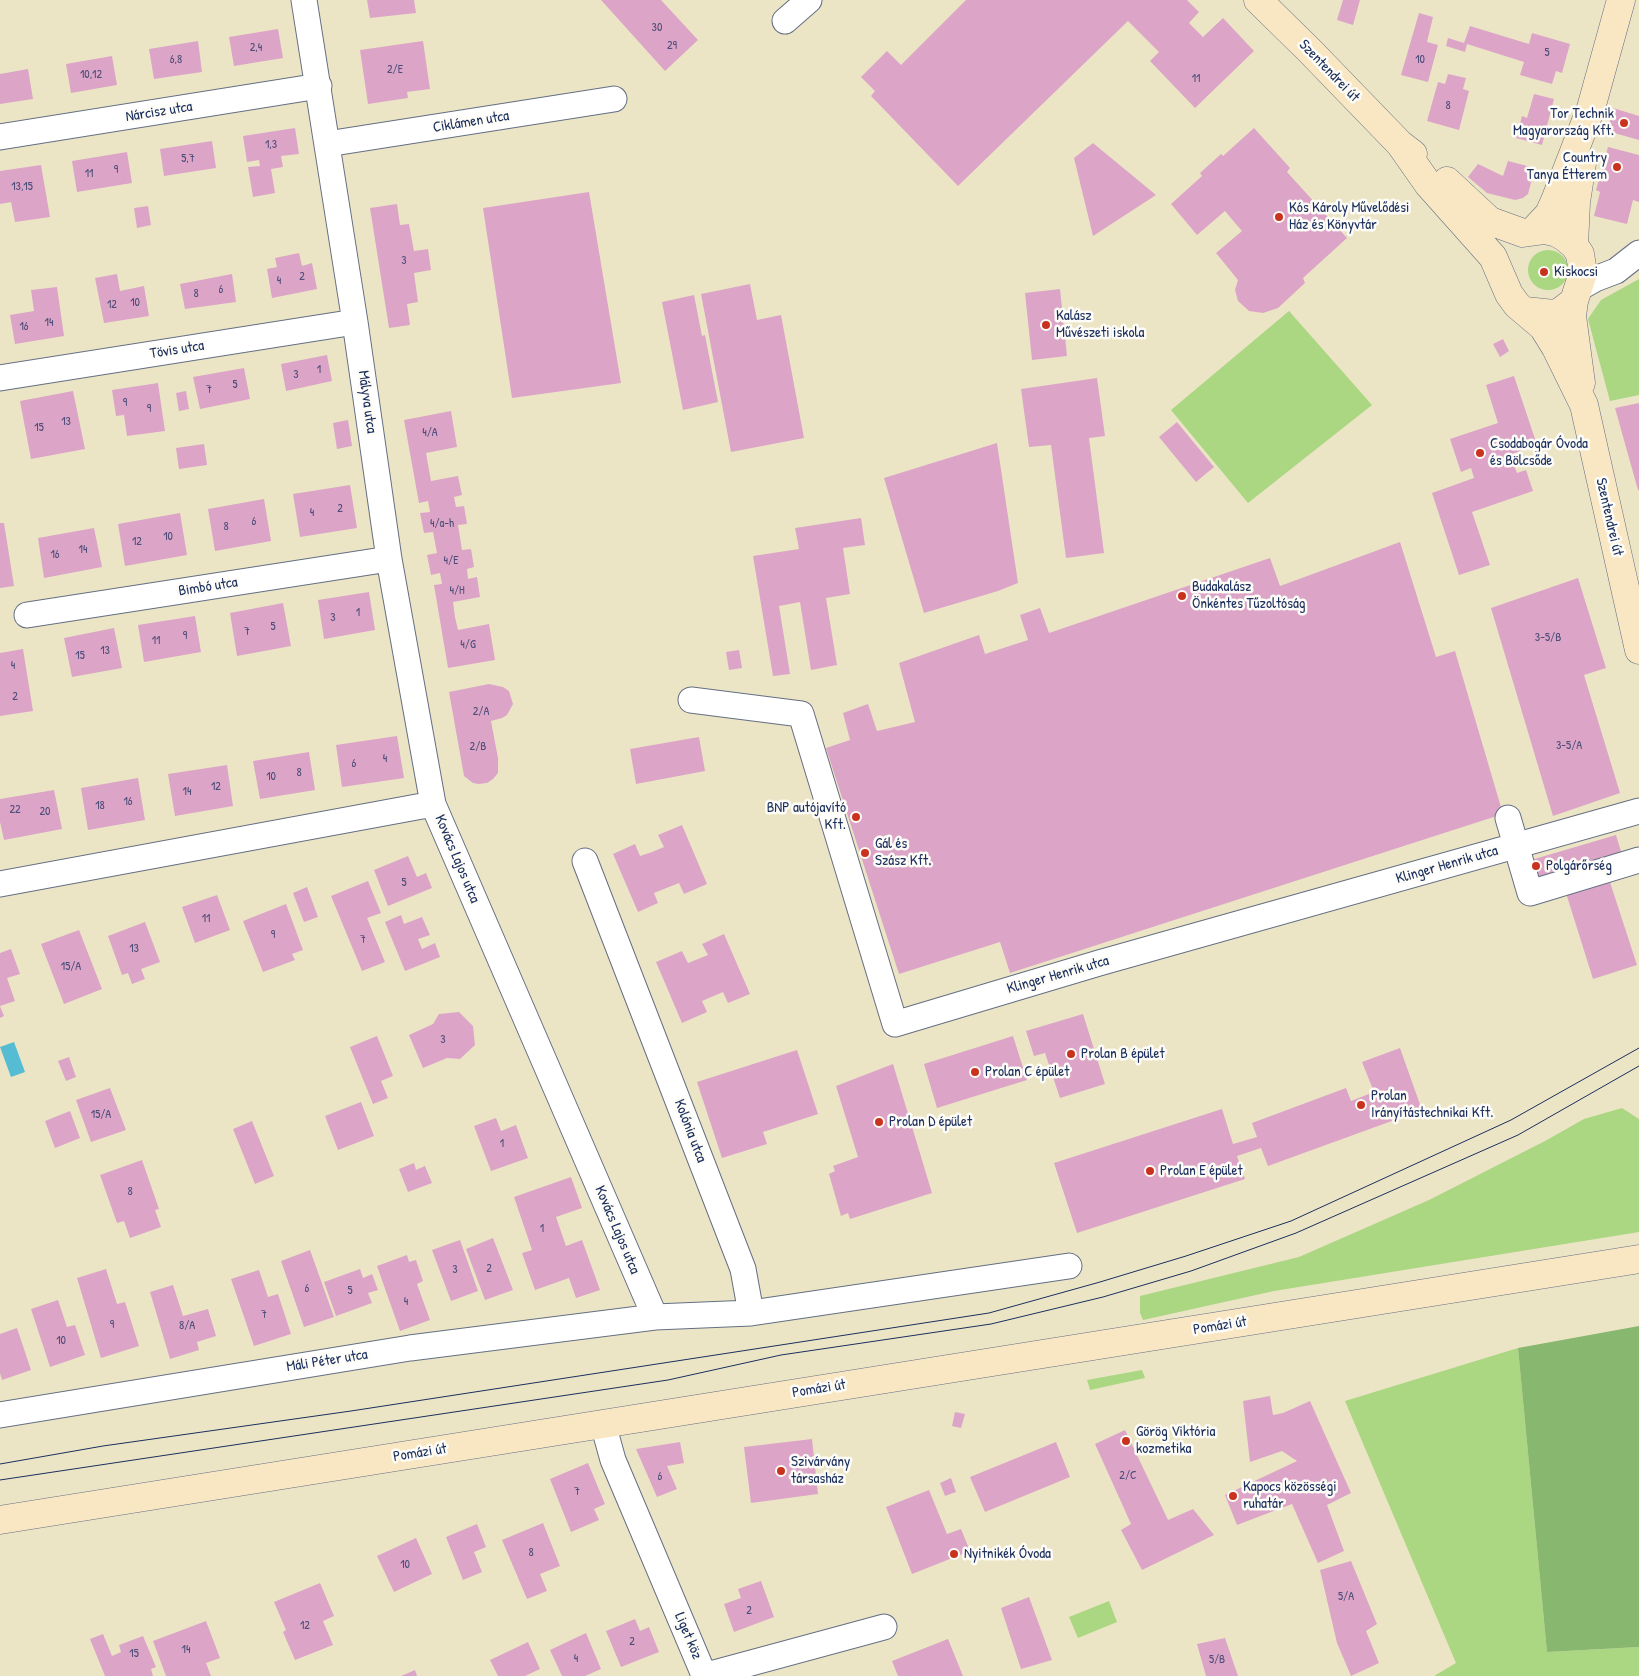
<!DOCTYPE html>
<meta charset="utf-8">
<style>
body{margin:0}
canvas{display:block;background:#ebe5c6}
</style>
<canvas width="1639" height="1676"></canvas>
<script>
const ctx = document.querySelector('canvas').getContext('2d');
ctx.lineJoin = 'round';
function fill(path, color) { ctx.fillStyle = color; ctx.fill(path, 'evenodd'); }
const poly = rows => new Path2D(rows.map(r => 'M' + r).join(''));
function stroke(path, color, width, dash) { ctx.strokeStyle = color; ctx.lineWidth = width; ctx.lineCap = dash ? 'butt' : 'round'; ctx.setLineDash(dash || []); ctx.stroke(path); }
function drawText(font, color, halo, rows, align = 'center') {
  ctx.font = font + ' "Patrick Hand",sans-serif'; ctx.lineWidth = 5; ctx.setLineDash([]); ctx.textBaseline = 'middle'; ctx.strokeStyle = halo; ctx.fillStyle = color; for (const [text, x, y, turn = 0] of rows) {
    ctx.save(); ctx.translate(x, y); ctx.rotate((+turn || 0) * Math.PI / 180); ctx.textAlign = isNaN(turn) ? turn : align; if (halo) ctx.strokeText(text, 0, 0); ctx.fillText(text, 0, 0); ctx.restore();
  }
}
fill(poly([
 '1528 270a20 20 0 1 1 40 0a20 20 0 1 1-40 0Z',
 [1639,279,1639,395,1610,401,1588,319,1601,300],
 [1289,311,1372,405,1248,503,1171,410],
 [1622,1108,1639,1119,1639,1232,1274,1291,1143,1320,1140,1313,1140,1296,1299,1257,1429,1200,1545,1141,1584,1119],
 [1518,1348,1547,1652,1639,1647,1639,1676,1434,1676,1456,1663,1345,1401],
 [1142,1370,1145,1378,1090,1390,1087,1380],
 [1109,1601,1117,1622,1078,1638,1069,1617]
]), '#abd682');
fill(poly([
 [1639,1326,1639,1647,1547,1652,1518,1348]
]), '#88b770');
fill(poly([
 [14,1042,25,1072,11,1077,0,1047]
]), '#55bcd3');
fill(poly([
 [367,0,414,0,416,13,370,18],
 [601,0,661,0,698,40,665,71],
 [966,0,1187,0,1199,12,1189,23,1203,37,1223,18,1254,51,1195,108,1150,61,1159,52,1128,21,958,186,871,96,875,91,861,77,887,51,901,65],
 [1343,0,1360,0,1353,25,1337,20],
 [1419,13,1433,17,1427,42,1438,45,1428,82,1401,75],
 [1470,26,1529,44,1532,33,1570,44,1562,73,1556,71,1552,84,1520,75,1524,62,1467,44,1465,52,1446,46,1448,38,1464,43],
 [278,29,283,58,234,66,229,37],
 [198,41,202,72,154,79,149,49],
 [423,41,430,89,407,92,408,98,368,104,360,50],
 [112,56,117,85,71,93,66,64],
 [28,69,33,99,0,104,0,74],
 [1448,74,1466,78,1463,89,1469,91,1459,130,1427,121,1438,82,1445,84],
 [1534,94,1554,99,1542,145,1516,138,1522,116,1527,118],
 [1613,108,1639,116,1639,140,1607,131],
 [295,128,299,154,281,156,283,167,271,169,275,193,253,197,248,167,260,166,259,160,247,162,243,136],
 [1254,128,1290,168,1287,172,1347,238,1303,278,1305,283,1278,308,1263,313,1249,311,1238,301,1235,290,1238,280,1216,253,1242,231,1235,223,1225,211,1197,235,1171,204,1202,176,1200,173,1221,154,1223,156],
 [212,141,216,168,164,176,160,149],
 [1093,143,1156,195,1093,236,1074,158],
 [1608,147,1639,155,1639,202,1633,200,1627,224,1594,216,1600,192,1596,190],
 [127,152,132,183,77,192,72,161],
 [1508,161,1535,168,1528,194,1523,198,1515,200,1487,193,1468,177,1478,164,1503,176],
 [41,165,50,217,15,222,11,202,0,204,0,171],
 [589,192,621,383,512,398,483,208],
 [397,204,400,225,409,224,414,251,428,249,431,270,414,273,418,302,407,304,410,325,389,328,370,208],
 [148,206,151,225,137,228,134,208],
 [299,253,302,266,312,263,317,289,272,298,267,269,277,267,275,258],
 [117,274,120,291,144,286,149,316,104,323,95,278],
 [232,274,236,302,185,309,180,284],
 [750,284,757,320,781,315,804,438,731,452,701,294],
 [57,287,64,336,15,344,10,315,34,311,31,290],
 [1060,289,1067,356,1032,360,1025,293],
 [694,295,702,336,705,335,718,402,683,410,662,302],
 [1503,339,1509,351,1500,357,1493,344],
 [327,355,332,381,286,391,281,364],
 [244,368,250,399,200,409,193,377],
 [1514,376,1537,445,1510,455,1517,473,1526,470,1533,491,1472,512,1490,565,1459,575,1432,493,1474,478,1471,468,1461,472,1450,439,1498,423,1486,385],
 [1097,378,1105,436,1089,438,1104,553,1066,558,1051,445,1029,447,1021,389],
 [158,383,165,431,127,436,124,415,116,416,112,390],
 [73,391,85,449,31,459,20,401],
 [186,391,189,409,179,411,176,393],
 [1639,403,1639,490,1638,490,1615,408],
 [451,411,457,447,426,453,431,481,458,476,462,495,454,497,456,507,464,506,467,524,458,525,462,550,471,549,474,567,467,569,468,579,477,577,480,597,453,602,455,617,458,630,489,624,495,660,448,668,434,585,442,584,440,573,431,575,427,555,437,553,433,532,424,533,420,513,430,512,428,501,419,503,404,420],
 [348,420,352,446,337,449,333,423],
 [1177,422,1214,467,1196,482,1159,437],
 [997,443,1018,583,998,591,924,613,884,478],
 [204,444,207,465,179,469,176,448],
 [350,485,357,528,300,537,293,494],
 [264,499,271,541,215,551,208,509],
 [180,513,187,555,125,566,118,524],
 [861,518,865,545,843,548,850,594,826,598,837,665,811,670,800,602,779,606,790,674,773,676,753,556,799,549,795,528],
 [0,523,4,523,14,586,0,588],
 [94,528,102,567,44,578,38,538],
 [1400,542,1436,657,1455,651,1503,814,1010,973,1000,942,899,974,826,748,850,740,843,713,868,704,877,731,915,722,899,663,979,635,985,654,1028,640,1020,615,1040,608,1049,633,1270,558,1280,586],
 [1578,578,1606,668,1584,675,1620,793,1553,816,1491,608],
 [369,592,375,630,324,639,318,600],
 [283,603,291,646,237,656,230,613],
 [195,616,201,652,144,662,138,625],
 [114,628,122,668,72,677,64,638],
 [23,649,33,711,0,716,0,653],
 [739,650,742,668,729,670,726,652],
 [489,684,503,687,509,691,513,704,507,715,502,718,491,721,498,758,498,773,493,779,487,783,479,784,473,783,464,776,449,692],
 [397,736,404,778,342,787,336,745],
 [699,737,705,771,636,784,630,749],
 [309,752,315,790,260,799,253,761],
 [227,765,233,806,175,816,168,774],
 [138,778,145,820,88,830,81,788],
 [54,790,62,829,4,840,0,822,0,799],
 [682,825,707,884,684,894,679,883,654,893,658,903,638,912,613,854,635,844,640,856,652,852,664,847,658,835],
 [1616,835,1623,858,1538,883,1531,860],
 [408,856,417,877,426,873,432,888,388,906,374,870],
 [1608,876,1637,965,1593,979,1565,890],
 [368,881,381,913,367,918,385,962,362,971,331,896],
 [307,887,318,917,304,922,293,893],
 [217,895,230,930,195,943,182,907],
 [286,904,303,950,292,954,295,960,263,972,243,921],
 [401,915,404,924,422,917,430,935,418,939,422,949,435,943,440,957,405,971,385,922],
 [145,922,160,962,141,969,145,979,132,984,128,973,122,975,108,936],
 [79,930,102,989,64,1004,41,944],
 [724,934,750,994,728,1003,723,992,702,1001,707,1012,682,1023,656,962,682,951,688,963,708,955,702,944],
 [11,949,20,974,7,978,15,1001,0,1006,4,1016,0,1018,0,953],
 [459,1012,473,1026,475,1045,460,1059,447,1058,423,1068,409,1035,433,1024,439,1014],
 [1083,1014,1105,1084,1060,1098,1045,1053,1034,1056,1026,1031],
 [377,1036,393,1076,381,1081,388,1098,373,1104,350,1047],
 [1013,1036,1027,1080,937,1108,924,1064],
 [1400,1048,1422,1110,1268,1166,1261,1148,1237,1156,1245,1179,1077,1233,1054,1163,1222,1109,1233,1144,1257,1137,1252,1123,1346,1088,1351,1101,1374,1092,1362,1062],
 [797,1050,818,1114,763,1132,767,1144,722,1158,697,1082],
 [69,1057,76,1077,66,1081,58,1061],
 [893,1064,932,1193,850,1219,848,1213,841,1216,829,1174,835,1171,833,1166,858,1157,836,1086],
 [110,1088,126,1130,91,1142,76,1100],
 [361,1102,374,1136,338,1150,325,1116],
 [70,1111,80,1138,55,1148,45,1121],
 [496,1118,501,1131,516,1125,528,1158,491,1171,474,1126],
 [252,1121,274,1176,255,1184,233,1129],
 [142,1160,159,1209,155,1210,161,1227,130,1238,124,1221,117,1223,100,1175],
 [414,1163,416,1170,425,1166,432,1183,408,1192,399,1169],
 [571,1177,582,1208,556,1217,566,1246,582,1240,600,1290,576,1298,569,1278,535,1290,522,1253,532,1250,514,1197],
 [493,1238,513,1290,485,1300,466,1249],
 [460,1240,478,1291,451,1301,432,1250],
 [310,1250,334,1317,304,1327,281,1261],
 [407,1255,409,1262,416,1260,423,1281,417,1284,430,1320,400,1331,377,1266],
 [106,1269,117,1304,125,1302,139,1346,101,1358,77,1278],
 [360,1269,363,1278,372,1274,378,1290,368,1293,372,1303,336,1316,324,1282],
 [259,1270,268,1297,278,1294,291,1334,254,1346,231,1279],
 [173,1285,183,1316,208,1309,216,1336,197,1342,199,1350,170,1359,150,1292],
 [58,1300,67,1327,75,1325,85,1355,50,1367,31,1309],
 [17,1328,31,1370,2,1380,0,1373,0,1334],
 [1270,1396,1273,1415,1283,1413,1310,1401,1351,1493,1327,1505,1344,1551,1318,1563,1292,1504,1237,1525,1225,1495,1297,1461,1282,1451,1250,1462,1243,1401],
 [955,1412,965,1414,961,1428,952,1426],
 [1125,1430,1168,1520,1193,1509,1214,1535,1142,1570,1121,1530,1131,1524,1095,1444],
 [812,1439,818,1494,751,1503,744,1447],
 [680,1442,684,1463,667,1466,677,1489,657,1497,636,1449],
 [1056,1442,1070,1477,985,1512,970,1477],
 [588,1463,605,1504,594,1509,599,1520,571,1532,550,1479],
 [951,1478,956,1492,945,1496,940,1483],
 [929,1490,947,1534,961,1529,970,1551,912,1574,886,1507],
 [543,1523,560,1566,540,1574,547,1591,527,1599,502,1540],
 [477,1524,486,1547,474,1552,482,1572,463,1580,446,1537],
 [416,1538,432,1574,394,1592,377,1556],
 [1351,1561,1377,1624,1366,1631,1379,1663,1351,1676,1337,1643,1320,1570],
 [761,1581,774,1617,734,1632,724,1604,741,1598,738,1589],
 [320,1583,334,1616,323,1621,333,1645,295,1660,283,1632,286,1630,274,1602],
 [1029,1597,1052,1660,1021,1669,1001,1608],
 [635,1619,640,1631,649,1627,659,1652,621,1667,606,1631],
 [206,1621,220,1658,206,1663,211,1676,166,1676,153,1641],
 [586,1633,601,1669,585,1676,562,1676,550,1650],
 [103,1634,112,1656,121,1652,119,1645,143,1636,156,1667,151,1669,153,1676,105,1676,90,1639],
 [1225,1638,1238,1676,1206,1676,1197,1644],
 [948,1639,963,1676,898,1676,892,1661],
 [528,1642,540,1669,525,1676,498,1676,490,1660],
 [415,1670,417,1676,401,1676]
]), '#dca5c7');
const street = poly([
 [304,0,355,322,389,559,433,804],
 [785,21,809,0],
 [0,137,319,86],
 [327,144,614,99],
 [1579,288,1595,279,1616,271,1639,253],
 [0,378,355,322],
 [27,615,389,559],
 [691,700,801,714,895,1024,1099,963,1639,811],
 [1508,818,1530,893,1639,860],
 [585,861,743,1269,751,1313],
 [0,884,433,804,655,1317],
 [0,1415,410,1348,655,1317,751,1313,1069,1266],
 [603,1424,613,1460,704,1675],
 [703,1676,884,1627]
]);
const secondary = poly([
 [1258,0,1310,51,1400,144,1413,154],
 [1400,144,1428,184,1493,257,1509,294,1517,305,1543,327,1556,348,1584,405,1639,650],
 [1447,181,1490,221,1523,233,1545,230,1557,233,1564,237,1574,245,1580,254,1583,273,1574,301,1561,311,1554,314,1525,311],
 [1533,231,1549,214,1556,198,1591,108,1621,0],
 [1574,245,1576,202,1582,163],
 [1574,301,1572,316,1581,383],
 [0,1520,1639,1259]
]);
stroke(street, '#646f82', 27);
stroke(secondary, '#646f82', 29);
stroke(street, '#fff', 25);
stroke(secondary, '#f9e7c3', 28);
stroke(poly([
 [0,1464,103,1446,351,1411,989,1313,1100,1282,1186,1256,1291,1221,1511,1120,1639,1048],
 [0,1480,668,1380,781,1355,991,1324,1103,1297,1191,1271,1296,1233,1518,1135,1639,1066]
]), '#1b2f5e', 1);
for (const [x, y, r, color] of [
 [1624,123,5,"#c8321e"],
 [1617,167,5,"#c8321e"],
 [1279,217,5,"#c8321e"],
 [1544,272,5,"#c8321e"],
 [1046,325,5,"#c8321e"],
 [1480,453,5,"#c8321e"],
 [1182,596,5,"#c8321e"],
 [856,817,5,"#c8321e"],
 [865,853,5,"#c8321e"],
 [1536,866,5,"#c8321e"],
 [1071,1054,5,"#c8321e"],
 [975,1072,5,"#c8321e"],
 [1361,1105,5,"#c8321e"],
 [879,1122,5,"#c8321e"],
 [1150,1171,5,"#c8321e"],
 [1126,1441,5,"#c8321e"],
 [781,1471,5,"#c8321e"],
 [1233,1496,5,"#c8321e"],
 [954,1554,5,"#c8321e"]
]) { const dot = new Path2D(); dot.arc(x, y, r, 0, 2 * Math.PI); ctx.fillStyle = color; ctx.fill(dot); stroke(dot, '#fdfcf7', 2); }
drawText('12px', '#4b4c78', null, [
 ["30",657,28],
 ["29",672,46],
 ["2,4",256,48],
 ["5",1547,53],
 ["6,8",176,60],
 ["10",1420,60],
 ["2/E",395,70],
 ["10,12",91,75],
 ["11",1196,79],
 ["8",1448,106],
 ["1,3",271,145],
 ["5,7",188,159],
 ["9",116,170],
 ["11",89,174],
 ["13,15",22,187],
 ["3",404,261],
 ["2",302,277],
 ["4",279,281],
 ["6",221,290],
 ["8",196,294],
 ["10",135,303],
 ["12",112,305],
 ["14",49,323],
 ["16",24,327],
 ["1",319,370],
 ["3",296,375],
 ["5",235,385],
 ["7",209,390],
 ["9",125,403],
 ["9",149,409],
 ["13",66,422],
 ["15",39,428],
 ["4/A",430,433],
 ["2",340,509],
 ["4",312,513],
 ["6",254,522],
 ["4/a-h",442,524],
 ["8",226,527],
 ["10",168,537],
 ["12",137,542],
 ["14",83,550],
 ["16",55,555],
 ["4/E",451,561],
 ["4/H",457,591],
 ["1",358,613],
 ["3",333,618],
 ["5",273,627],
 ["7",247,632],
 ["9",185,636],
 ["3-5/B",1548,638],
 ["11",156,641],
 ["4/G",468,645],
 ["13",105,651],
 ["15",80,656],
 ["4",13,666],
 ["2",15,697],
 ["2/A",481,712],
 ["3-5/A",1569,746],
 ["2/B",478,747],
 ["4",385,759],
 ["6",354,764],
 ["8",299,773],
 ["10",271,777],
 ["12",216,787],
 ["14",187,792],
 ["16",128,802],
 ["18",100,806],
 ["22",15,810],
 ["20",45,812],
 ["5",404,883],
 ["11",206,919],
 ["9",273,935],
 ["7",363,940],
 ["13",134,949],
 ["15/A",71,967],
 ["3",443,1040],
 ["15/A",101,1115],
 ["1",502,1144],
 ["8",130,1192],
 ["1",542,1229],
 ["2",489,1269],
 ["3",455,1270],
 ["6",307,1289],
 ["5",350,1291],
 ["4",406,1302],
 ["7",264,1315],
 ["9",112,1325],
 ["8/A",187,1326],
 ["10",61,1341],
 ["2/C",1128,1476],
 ["6",660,1477],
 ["7",577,1492],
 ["8",531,1553],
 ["10",405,1565],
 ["5/A",1346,1597],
 ["2",749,1611],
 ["12",305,1626],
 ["2",632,1642],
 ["14",186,1650],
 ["15",134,1654],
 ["4",576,1659],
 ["5/B",1217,1660]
]);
drawText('15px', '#1b2f5e', '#fdfcf7', [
 ["Szentendrei út",1329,71,46],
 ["Nárcisz utca",159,112,-9],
 ["Ciklámen utca",471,122,-9],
 ["Tövis utca",177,350,-9],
 ["Mályva utca",367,402,82],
 ["Szentendrei út",1609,517,77],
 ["Bimbó utca",208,587,-9],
 ["Kovács Lajos utca",457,859,67],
 ["Klinger Henrik utca",1447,865,-16],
 ["Klinger Henrik utca",1058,975,-16],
 ["Kolónia utca",690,1131,69],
 ["Kovács Lajos utca",617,1230,67],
 ["Pomázi út",1220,1326,-9],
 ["Máli Péter utca",327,1361,-9],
 ["Pomázi út",819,1389,-9],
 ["Pomázi út",420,1453,-9],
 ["Liget köz",688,1636,67]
]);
drawText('15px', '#1b2f5e', '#fdfcf7', [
 ["Tor Technik",1614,114,"right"],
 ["Magyarország Kft.",1614,131,"right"],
 ["Country",1607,158,"right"],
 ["Tanya Étterem",1607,175,"right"],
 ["Kós Károly Művelődési",1289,208],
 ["Ház és Könyvtár",1289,225],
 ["Kiskocsi",1554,272],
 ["Kalász",1056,316],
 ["Művészeti iskola",1056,333],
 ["Csodabogár Óvoda",1490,444],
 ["és Bölcsőde",1490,461],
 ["Budakalász",1192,587],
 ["Önkéntes Tűzoltóság",1192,604],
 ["BNP autójavító",846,808,"right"],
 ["Kft.",846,825,"right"],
 ["Gál és",875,844],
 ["Szász Kft.",875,861],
 ["Polgárőrség",1546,866],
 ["Prolan B épület",1081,1054],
 ["Prolan C épület",985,1072],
 ["Prolan",1371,1096],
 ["Irányítástechnikai Kft.",1371,1113],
 ["Prolan D épület",889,1122],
 ["Prolan E épület",1160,1171],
 ["Görög Viktória",1136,1432],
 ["kozmetika",1136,1449],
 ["Szivárvány",791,1462],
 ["társasház",791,1479],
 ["Kapocs közösségi",1243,1487],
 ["ruhatár",1243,1504],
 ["Nyitnikék Óvoda",964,1554]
], 'left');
</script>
